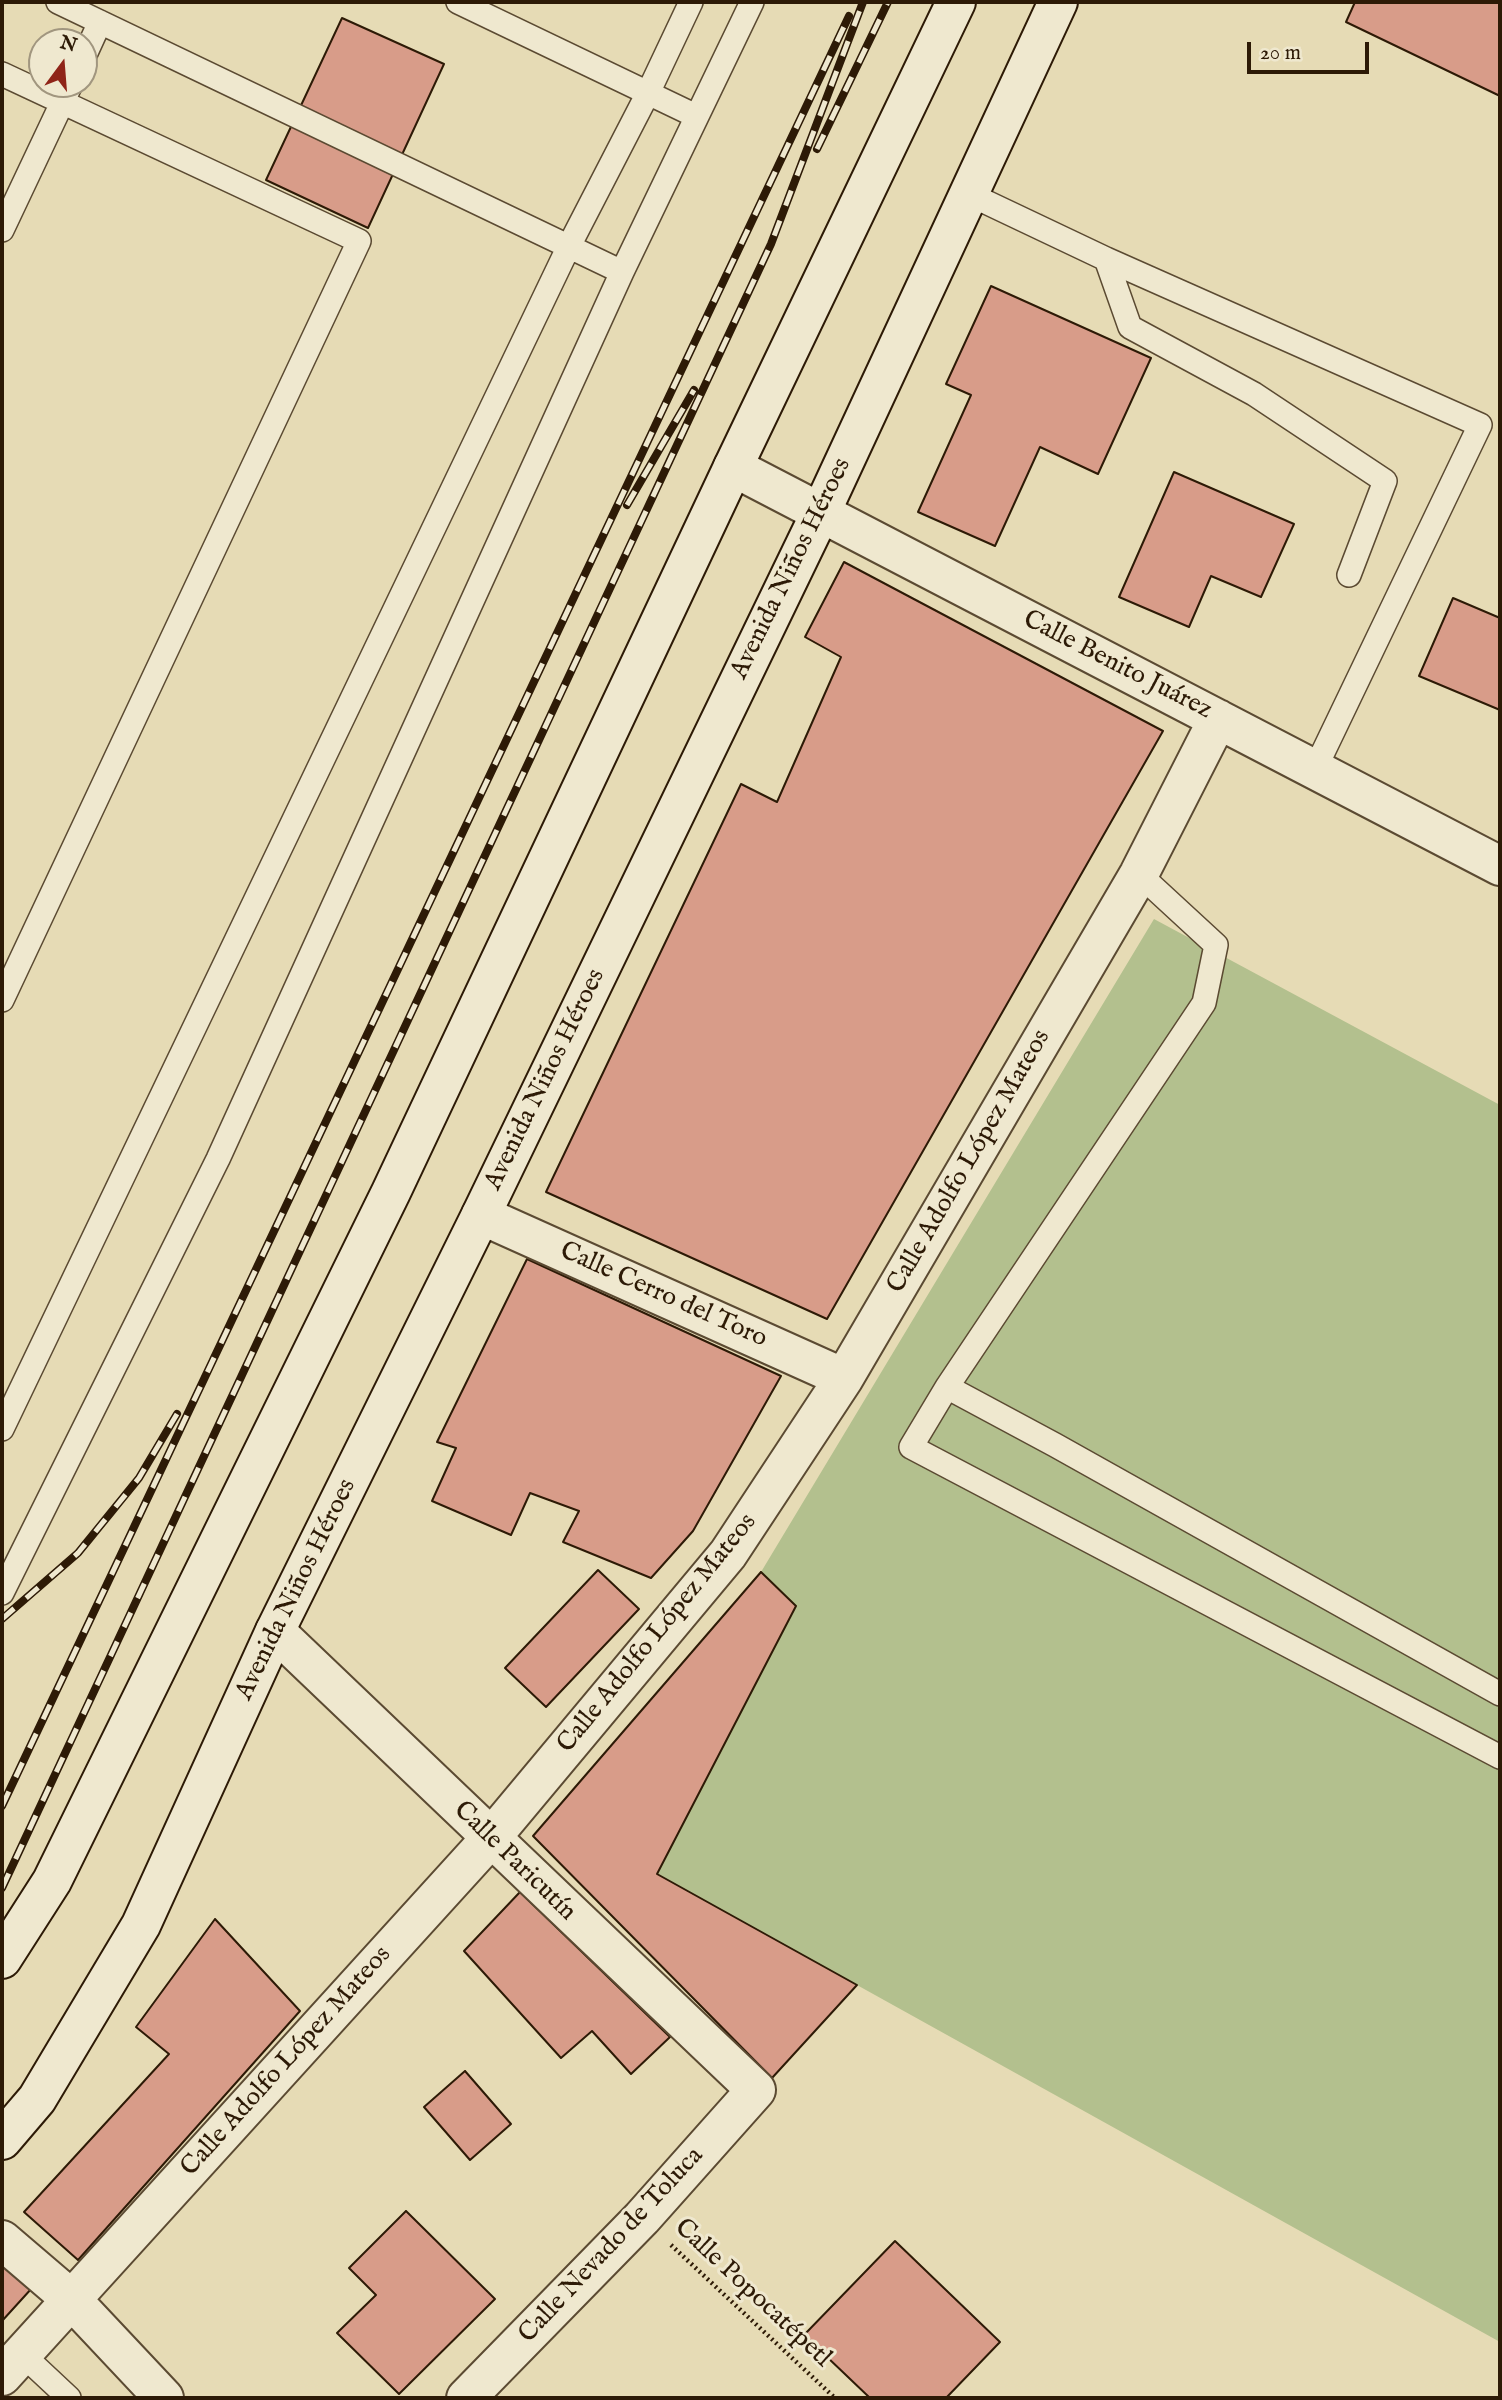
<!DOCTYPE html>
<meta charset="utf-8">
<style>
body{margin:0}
#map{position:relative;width:1502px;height:2400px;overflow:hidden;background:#e6dbb5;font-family:"IM FELL English",serif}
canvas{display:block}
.frame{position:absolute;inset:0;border:4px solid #2d1a06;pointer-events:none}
.north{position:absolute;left:28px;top:28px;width:70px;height:70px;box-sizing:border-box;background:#efe8cf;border:2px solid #a1967f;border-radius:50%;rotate:16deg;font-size:19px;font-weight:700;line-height:28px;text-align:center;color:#2d1a06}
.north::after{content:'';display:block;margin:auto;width:24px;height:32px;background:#8f2418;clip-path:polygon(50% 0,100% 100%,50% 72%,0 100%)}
.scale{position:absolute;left:1247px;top:42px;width:122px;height:32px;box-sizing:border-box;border:4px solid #2d1a06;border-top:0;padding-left:9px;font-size:21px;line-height:24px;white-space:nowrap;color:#2d1a06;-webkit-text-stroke:5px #efe8cf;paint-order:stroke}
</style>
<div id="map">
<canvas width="1502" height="2400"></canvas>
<div class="frame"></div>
<div class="north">N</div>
<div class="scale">20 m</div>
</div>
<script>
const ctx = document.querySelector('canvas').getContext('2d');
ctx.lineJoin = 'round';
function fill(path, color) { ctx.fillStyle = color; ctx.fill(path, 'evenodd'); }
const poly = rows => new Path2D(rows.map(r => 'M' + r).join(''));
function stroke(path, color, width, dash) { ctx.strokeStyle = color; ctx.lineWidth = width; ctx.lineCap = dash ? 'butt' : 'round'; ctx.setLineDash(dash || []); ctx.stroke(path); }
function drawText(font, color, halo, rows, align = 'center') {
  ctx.font = font + ' "IM FELL English",serif'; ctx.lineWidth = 6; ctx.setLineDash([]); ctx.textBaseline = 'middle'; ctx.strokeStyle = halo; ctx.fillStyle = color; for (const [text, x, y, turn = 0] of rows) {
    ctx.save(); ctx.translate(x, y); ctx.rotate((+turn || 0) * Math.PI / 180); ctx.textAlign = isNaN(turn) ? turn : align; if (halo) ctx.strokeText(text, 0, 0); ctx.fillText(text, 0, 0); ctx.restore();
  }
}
fill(poly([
 [1154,919,1500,1105,1500,2342,657,1874,796,1606,761,1572]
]), '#b3c08e');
const building = poly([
 [1355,2,1500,2,1500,96,1346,22,1355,2],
 [342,18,444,64,368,228,266,180,342,18],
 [991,286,1151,358,1098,474,1040,447,995,546,918,512,971,395,946,384,991,286],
 [1174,472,1294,524,1261,597,1211,576,1189,627,1119,597,1174,472],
 [844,562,1163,731,827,1319,546,1192,741,784,777,802,841,657,805,637,844,562],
 [1453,598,1500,618,1500,710,1419,676,1453,598],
 [527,1259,781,1376,693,1531,651,1578,563,1542,579,1511,530,1493,511,1535,432,1501,456,1448,437,1442,527,1259],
 [598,1570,639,1609,546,1707,505,1668,598,1570],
 [761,1572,796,1606,657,1874,857,1985,772,2078,533,1836,761,1572],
 [520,1892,670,2037,631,2074,592,2031,561,2058,464,1951,520,1892],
 [215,1919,300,2011,78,2260,24,2212,169,2054,136,2027,215,1919],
 [465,2071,511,2124,470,2160,424,2107,465,2071],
 [406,2211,495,2299,399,2394,337,2333,376,2295,349,2268,406,2211],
 [895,2241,1000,2342,946,2398,870,2398,804,2335,895,2241],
 [2,2263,32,2288,2,2321,2,2263]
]);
fill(building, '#d89c89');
stroke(building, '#2d1a06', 2);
const service = poly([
 [58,2,622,272],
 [458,2,696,116],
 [84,57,100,22],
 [2,74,359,241,2,1000],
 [969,194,1106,259,1130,327,1254,394,1385,481,1349,575],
 [2,230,71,84],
 [1106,259,1480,425,1315,769],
 [1139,874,1216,945,1204,1003,947,1387,911,1447,1500,1757],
 [947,1387,1055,1445,1500,1694],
 [2,1429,569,246,648,93,691,2],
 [2,1593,218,1159,622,272,752,2],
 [22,2354,69,2398]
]);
const minor = poly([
 [733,467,1500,866],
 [481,1215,844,1378],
 [275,1631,756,2090,642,2218,466,2398],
 [2,2240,71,2299,164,2398],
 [2,2376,490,1839,728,1554,844,1378,1139,874,1218,719]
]);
const secondary = poly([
 [2,1959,52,1881,391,1192,733,467,956,2],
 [2,2140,37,2099,141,1925,275,1631,481,1215,821,512,1058,2]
]);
stroke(service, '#5b4a32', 26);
stroke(minor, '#5b4a32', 42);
stroke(secondary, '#2d1a06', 42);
stroke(poly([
 [671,2245,835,2398]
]), '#2d1a06', 4.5, [2, 3.5]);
stroke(service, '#efe8cf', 23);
stroke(minor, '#efe8cf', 38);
stroke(secondary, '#efe8cf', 38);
const rail = poly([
 [817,149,888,2],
 [627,505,694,390],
 [2,1619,78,1553,139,1478,177,1414],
 [2,1806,849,16],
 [2,1888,771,244,863,2]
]);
stroke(rail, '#2d1a06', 8);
stroke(rail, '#efe8cf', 5, [16]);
drawText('26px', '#2d1a06', '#efe8cf', [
 ["Avenida Niños Héroes",792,569,-64],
 ["Calle Benito Juárez",1117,666,27],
 ["Avenida Niños Héroes",546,1080,-64],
 ["Calle Adolfo López Mateos",970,1162,-60],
 ["Calle Cerro del Toro",663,1296,24],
 ["Avenida Niños Héroes",297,1590,-64],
 ["Calle Adolfo López Mateos",658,1634,-51],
 ["Calle Paricutín",514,1862,44],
 ["Calle Adolfo López Mateos",287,2062,-48],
 ["Calle Nevado de Toluca",612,2246,-47],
 ["Calle Popocatépetl",752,2294,43]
]);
</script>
